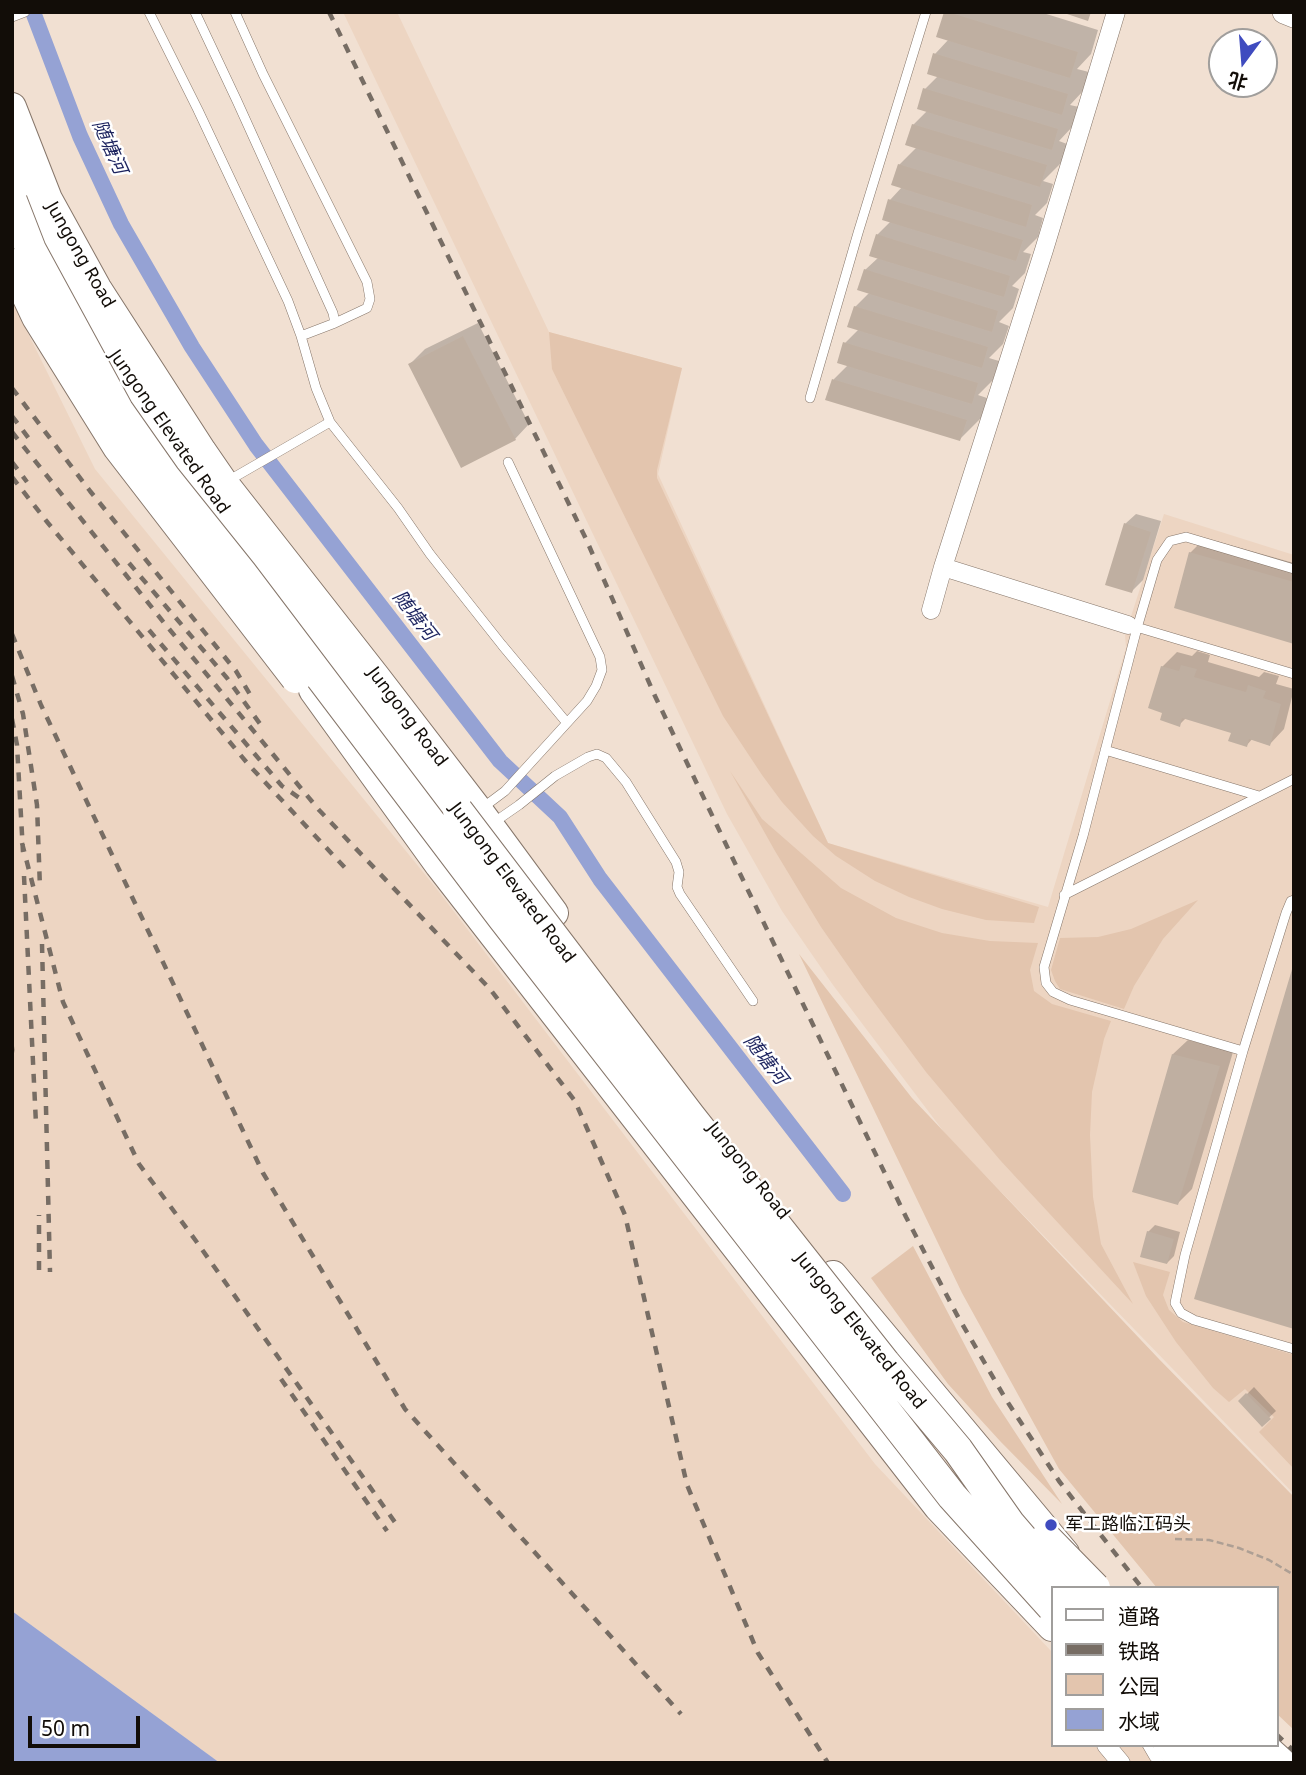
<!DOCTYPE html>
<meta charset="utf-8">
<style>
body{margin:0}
#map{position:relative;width:1306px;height:1775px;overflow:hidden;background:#f1e0d2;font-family:"Noto Sans","Noto Sans SC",sans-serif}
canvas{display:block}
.frame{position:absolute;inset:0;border:14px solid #120d08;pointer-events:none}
.legend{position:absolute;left:1051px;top:1586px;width:228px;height:161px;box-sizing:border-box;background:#fff;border:2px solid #a09e9c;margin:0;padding:9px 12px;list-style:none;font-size:21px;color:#120d08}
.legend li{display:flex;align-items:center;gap:14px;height:35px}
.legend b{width:35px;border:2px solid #a09e9c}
.north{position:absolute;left:1208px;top:28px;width:70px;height:70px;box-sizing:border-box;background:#fff;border:2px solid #a09e9c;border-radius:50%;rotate:196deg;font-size:19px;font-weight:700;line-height:28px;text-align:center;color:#120d08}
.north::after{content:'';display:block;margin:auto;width:24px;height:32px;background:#3f4bbf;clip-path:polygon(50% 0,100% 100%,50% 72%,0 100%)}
.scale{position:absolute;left:28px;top:1716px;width:112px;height:32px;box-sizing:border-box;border:4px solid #120d08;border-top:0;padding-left:9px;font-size:21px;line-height:24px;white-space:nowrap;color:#120d08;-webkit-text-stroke:5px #fff;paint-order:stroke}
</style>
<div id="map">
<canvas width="1306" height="1775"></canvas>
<div class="frame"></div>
<ul class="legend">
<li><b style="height:9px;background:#fff"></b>道路</li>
<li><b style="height:9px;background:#776d64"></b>铁路</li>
<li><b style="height:19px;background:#e3c5ae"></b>公园</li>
<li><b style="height:19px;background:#95a2d4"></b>水域</li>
</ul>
<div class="north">北</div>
<div class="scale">50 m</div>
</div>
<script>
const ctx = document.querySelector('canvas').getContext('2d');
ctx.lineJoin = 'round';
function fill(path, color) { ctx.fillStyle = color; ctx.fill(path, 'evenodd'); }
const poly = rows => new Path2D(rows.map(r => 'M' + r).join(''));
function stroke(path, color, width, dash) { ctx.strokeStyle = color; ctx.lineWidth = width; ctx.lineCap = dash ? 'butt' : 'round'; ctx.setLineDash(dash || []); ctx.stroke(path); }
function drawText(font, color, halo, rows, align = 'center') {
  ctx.font = font + ' "Noto Sans","Noto Sans SC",sans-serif'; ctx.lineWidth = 5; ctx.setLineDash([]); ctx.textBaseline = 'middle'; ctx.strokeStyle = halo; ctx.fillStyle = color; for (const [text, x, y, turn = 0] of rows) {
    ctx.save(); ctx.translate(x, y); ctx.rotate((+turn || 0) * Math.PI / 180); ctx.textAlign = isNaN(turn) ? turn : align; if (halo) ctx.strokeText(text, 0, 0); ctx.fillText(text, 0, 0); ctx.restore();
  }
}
fill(poly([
 [343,12,397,12,549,332,682,368,658,474,828,843,1048,907,1126,648,1125,635,1164,514,1294,555,1294,1494,947,1136,833,985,782,911,727,814],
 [12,301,95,469,436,888,875,1464,1052,1652,1052,1745,1154,1745,1173,1763,220,1763,12,1611]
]), '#edd5c2');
fill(poly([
 [549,332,682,368,657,470,657,478,828,843,1039,907,1034,923,986,920,942,909,909,897,875,881,836,856,813,836,782,802,762,775,723,716,552,369],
 [730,771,762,819,841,888,896,918,942,933,990,941,1038,943,1030,970,1034,991,1052,1004,1111,1021,1104,1039,1092,1092,1090,1135,1093,1197,1101,1244,1133,1304,1000,1160,926,1072,865,990,821,927,775,851],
 [1198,900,1163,939,1134,986,1124,1009,1060,989,1055,981,1051,970,1060,938,1098,937,1131,929],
 [799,954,912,1098,1158,1358,1294,1497,1294,1730,1276,1713,1276,1588,1157,1588,1059,1469,962,1293],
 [913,1246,992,1397,1062,1504,1000,1441,948,1384,871,1278],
 [1133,1262,1170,1272,1163,1295,1169,1310,1183,1322,1294,1355,1294,1469,1259,1432,1274,1417,1245,1389,1229,1402,1213,1388,1176,1342,1146,1296]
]), '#e3c5ae');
fill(poly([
 [12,1611,220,1763,12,1763]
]), '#95a2d4');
fill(poly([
 [946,12,1040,12,1098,30,1091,54,1077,69,1089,72,1083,91,1070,105,1079,107,1073,126,1059,141,1067,144,1061,163,1043,181,1053,184,1047,203,1035,215,1043,218,1038,237,1023,252,1031,254,1025,273,1012,286,1019,289,1013,308,999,322,1009,326,1003,344,989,358,999,361,993,380,978,395,987,398,982,417,960,439,828,399,834,379,848,365,845,343,859,329,855,307,870,292,865,270,879,257,877,235,891,221,890,200,902,187,899,165,917,147,913,125,928,110,925,89,938,76,935,54,949,39],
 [478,323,529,424,515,439,410,364,425,349],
 [1136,514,1161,521,1143,580,1132,591,1125,524],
 [1205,538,1294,563,1294,642,1190,553],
 [1197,651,1210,655,1208,662,1259,677,1264,672,1279,676,1276,684,1294,689,1284,729,1270,744,1253,738,1247,745,1233,732,1186,718,1179,725,1162,667,1177,652,1192,656],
 [12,1038,15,1050,12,1060],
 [1188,1040,1233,1052,1192,1189,1178,1203,1173,1054],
 [1155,1225,1180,1232,1174,1256,1167,1263,1148,1232],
 [1254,1387,1276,1411,1262,1424,1240,1401]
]), '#0003');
stroke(poly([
 [33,12,80,136,121,224,192,347,256,445,500,761,560,817,600,879,843,1194]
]), '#95a2d4', 16);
fill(poly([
 [944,12,948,12,1078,52,1070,78,936,37],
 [1061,12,1091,12,1088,21],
 [933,53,1068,94,1062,115,927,74],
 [923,88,1058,129,1052,150,917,109],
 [912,124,1047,165,1040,187,905,145],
 [898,164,1032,205,1026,227,891,185],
 [888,199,1023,240,1016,261,882,220],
 [876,234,1010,276,1004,297,869,256],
 [864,269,998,311,992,332,857,290],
 [854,306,988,347,982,368,847,327],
 [463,336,516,440,461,468,408,364],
 [843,342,978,383,972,404,837,363],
 [832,379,967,420,960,441,825,400],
 [1124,523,1151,532,1132,593,1105,585],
 [1189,552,1294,582,1294,644,1174,608],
 [1181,665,1197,669,1194,677,1246,692,1248,685,1266,691,1263,698,1281,704,1270,746,1249,739,1247,747,1228,741,1231,733,1182,718,1180,727,1160,720,1162,713,1148,708,1161,666,1179,671],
 [1293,966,1294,966,1294,1329,1194,1299],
 [1172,1054,1220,1066,1178,1205,1132,1192],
 [1147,1231,1174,1239,1167,1264,1140,1257],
 [1246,1393,1271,1419,1262,1427,1238,1401]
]), '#bfafa1');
const service = poly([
 [149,12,198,110,288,301,301,336,316,388,330,422,398,508,430,554,502,645,567,723],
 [195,12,237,101,333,313,335,323],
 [235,12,263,74,367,282,370,299,367,308,335,323,301,336],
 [12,17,25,12],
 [810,398,858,233,926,12],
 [226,482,330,422],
 [1133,626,1294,674],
 [1105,750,1259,796],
 [481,809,505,791,587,701,596,686,602,670,600,657,508,462],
 [493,823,519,805,555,776,588,757,597,754,606,758,626,782,676,862,679,872,677,887,680,894,753,1001],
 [1064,895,1294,779],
 [1294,900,1291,901,1286,913,1243,1051,1185,1255,1175,1303,1181,1313,1194,1320,1294,1349],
 [1243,1051,1070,1000,1053,992,1046,983,1044,967,1083,836,1137,628,1157,560,1170,541,1186,537,1294,569],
 [1147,1745,1154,1757,1160,1763]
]);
const minor = poly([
 [1116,12,1044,250,943,567,1128,625],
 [931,610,943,567],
 [1106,1745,1121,1763]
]);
const tertiary = poly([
 [1284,12,1294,16]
]);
const primary = poly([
 [12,107,48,199,97,288,202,451,224,483,376,677,479,811,554,913],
 [313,690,439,865,938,1507,1052,1627],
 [833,1275,1065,1553],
 [1167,1745,1186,1763]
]);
const trunk = poly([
 [12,145,31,197,81,300,125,376,289,598,458,811],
 [1193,1745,1210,1763],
 [1227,1745,1245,1763],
 [1261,1745,1281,1763]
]);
stroke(service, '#86766a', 10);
stroke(minor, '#86766a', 19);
stroke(tertiary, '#86766a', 24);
stroke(primary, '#86766a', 30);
stroke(trunk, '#86766a', 32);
stroke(poly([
 [1175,1539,1209,1540,1239,1548,1269,1560,1294,1575]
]), '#ad9f94', 2.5, [7, 3.5]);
stroke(service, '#fff', 9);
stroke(minor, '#fff', 18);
stroke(tertiary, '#fff', 23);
stroke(primary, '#fff', 28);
stroke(trunk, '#fff', 30);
stroke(poly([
 [329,12,586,539,655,696,744,882,906,1217,957,1315,1005,1398,1059,1481,1142,1588],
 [12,388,90,491,236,671,251,696],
 [12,416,30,440],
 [12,432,165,624,319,810,490,989,575,1101,625,1215,687,1485,758,1653,828,1763],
 [12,462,27,482],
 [12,477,48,523,248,764,348,871],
 [129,563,227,678,263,728],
 [149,630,282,786,304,801],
 [12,634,41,705,263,1173,405,1409,681,1714],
 [12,676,23,714,37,805,40,888],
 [12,719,17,745,23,852],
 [22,843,63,1002,139,1164,196,1241,399,1528],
 [24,876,36,1124],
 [42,944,50,1272],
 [39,1270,39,1215],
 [281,1379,387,1531],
 [1276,1734,1294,1751]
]), '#776d64', 4.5, [9, 9]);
const trunkBridge = poly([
 [12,201,31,250,118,410,165,477,241,572,502,917,952,1496,1052,1607],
 [12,264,37,317,118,447,296,678],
 [458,811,690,1116,885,1363,958,1450,1010,1524,1065,1588],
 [1046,1538,1095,1588]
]);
stroke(trunkBridge, '#86766a', 32, []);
stroke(trunkBridge, '#fff', 30);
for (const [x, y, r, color] of [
 [1051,1525,7,"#3f4bbf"]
]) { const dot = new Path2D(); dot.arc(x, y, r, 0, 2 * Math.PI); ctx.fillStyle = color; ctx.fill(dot); stroke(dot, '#fff', 2.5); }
drawText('18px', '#120d08', '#fff', [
 ["Jungong Road",80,255,60],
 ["Jungong Elevated Road",169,432,55],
 ["Jungong Road",407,717,53],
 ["Jungong Elevated Road",512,883,53],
 ["Jungong Road",748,1171,51],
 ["Jungong Elevated Road",860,1331,51]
]);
drawText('18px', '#120d08', '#fff', [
 ["军工路临江码头",1065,1525]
], 'left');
drawText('italic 19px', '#1c235e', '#fff', [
 ["随塘河",109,147,66],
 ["随塘河",414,616,52],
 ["随塘河",765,1060,52]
]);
</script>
